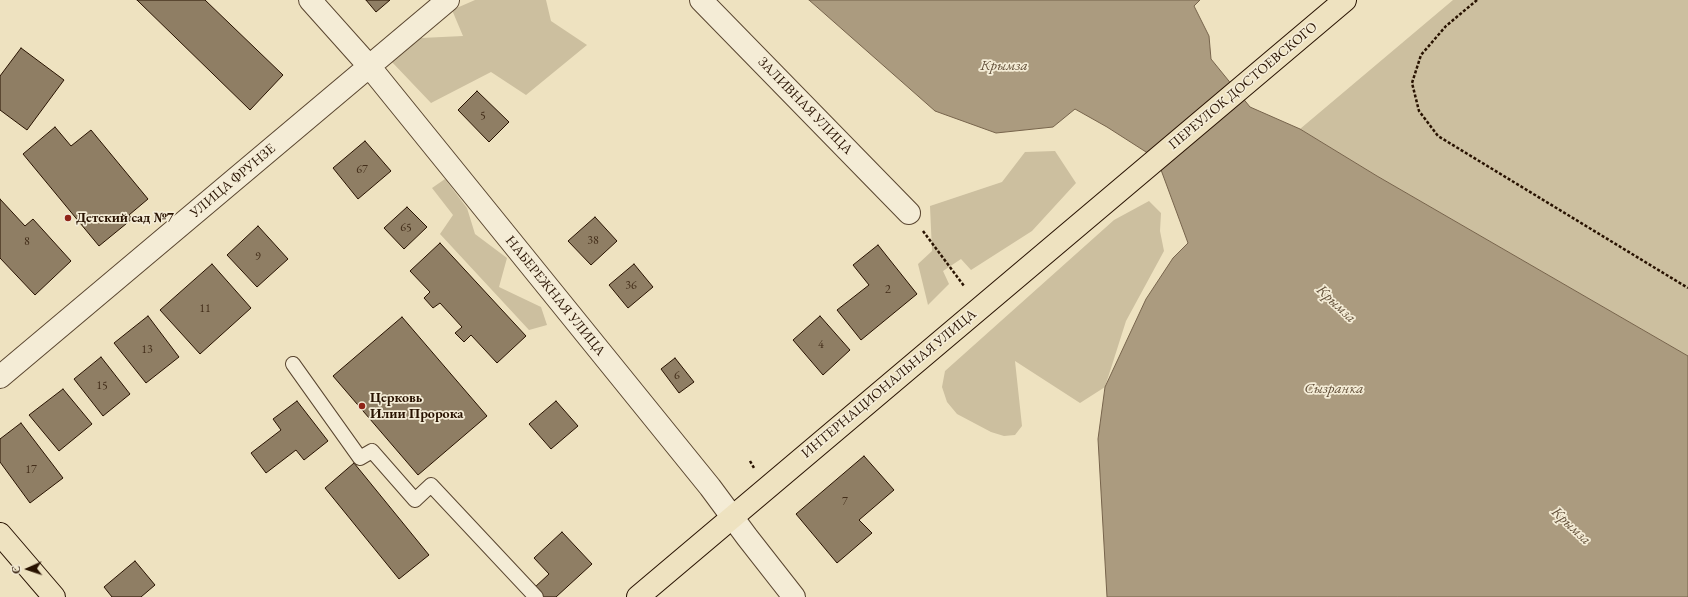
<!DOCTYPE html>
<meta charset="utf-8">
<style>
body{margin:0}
#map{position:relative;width:1688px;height:597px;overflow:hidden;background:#eee2c0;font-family:"EB Garamond",serif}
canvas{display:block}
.north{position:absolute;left:8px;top:549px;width:40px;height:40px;-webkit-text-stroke:3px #f4ecd6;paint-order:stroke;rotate:267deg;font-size:11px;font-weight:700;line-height:16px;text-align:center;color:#281200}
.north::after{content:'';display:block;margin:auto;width:14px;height:18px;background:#281200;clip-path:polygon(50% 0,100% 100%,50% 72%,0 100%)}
</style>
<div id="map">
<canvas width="1688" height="597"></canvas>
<div class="north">С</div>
</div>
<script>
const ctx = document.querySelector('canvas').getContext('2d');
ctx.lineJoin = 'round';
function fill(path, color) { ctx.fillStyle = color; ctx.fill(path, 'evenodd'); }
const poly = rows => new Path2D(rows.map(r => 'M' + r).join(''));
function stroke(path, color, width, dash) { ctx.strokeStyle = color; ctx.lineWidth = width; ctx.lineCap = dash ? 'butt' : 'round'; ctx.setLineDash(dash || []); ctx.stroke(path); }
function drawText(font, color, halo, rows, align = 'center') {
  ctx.font = font + ' "EB Garamond",serif'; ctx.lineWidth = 3.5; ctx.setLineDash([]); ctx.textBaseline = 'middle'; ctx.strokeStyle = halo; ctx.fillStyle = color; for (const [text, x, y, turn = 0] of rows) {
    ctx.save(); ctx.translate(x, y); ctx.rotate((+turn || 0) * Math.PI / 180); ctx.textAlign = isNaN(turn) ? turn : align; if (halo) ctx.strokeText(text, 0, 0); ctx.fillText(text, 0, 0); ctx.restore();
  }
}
fill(poly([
 [475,0,546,0,551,21,587,45,526,95,491,72,431,103,391,61,421,38,463,36,452,10],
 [1453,0,1688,0,1688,356,1377,176,1300,129],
 [1055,151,1076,183,1032,231,971,270,961,259,943,271,949,284,928,305,918,264,932,251,930,206,1002,182,1025,152],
 [445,179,467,208,475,234,507,258,499,287,541,307,547,325,529,330,440,234,453,215,432,188],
 [1149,201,1161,213,1160,231,1164,251,1126,321,1105,387,1080,403,1015,361,1022,426,1015,435,1004,436,991,432,957,414,947,402,942,387,945,371,1114,220]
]), '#ccbf9f');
const water = poly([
 [809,0,1200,0,1194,6,1209,36,1211,59,1250,107,1300,129,1377,176,1688,356,1688,597,1107,597,1098,439,1105,387,1146,299,1173,258,1188,243,1157,159,1107,127,1075,109,1053,127,996,133,935,111,809,0]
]);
fill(water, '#ab9b7f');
stroke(water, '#77644c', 1);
const building = poly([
 [137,0,205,0,283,75,250,110,137,0],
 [366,0,390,0,376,12,366,0],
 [21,48,64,80,27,130,0,110,0,76,21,48],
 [477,91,509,122,489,142,458,110,477,91],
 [55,127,71,146,91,130,148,199,129,215,132,219,99,246,23,154,55,127],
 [365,141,391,171,358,199,333,168,365,141],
 [0,199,25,226,33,219,71,261,35,295,0,258,0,199],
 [407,207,427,227,404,249,384,228,407,207],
 [595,217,617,241,591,265,568,241,595,217],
 [258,226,288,259,257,287,227,255,258,226],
 [440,243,526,336,497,363,471,335,464,342,455,333,462,327,440,303,433,308,424,298,430,292,410,271,440,243],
 [878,245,917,294,861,340,837,310,869,285,853,265,878,245],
 [212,264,251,308,200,354,160,310,212,264],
 [634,264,653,287,628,308,609,285,634,264],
 [148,316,179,357,146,383,114,343,148,316],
 [820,316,850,350,823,375,793,340,820,316],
 [402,317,487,416,418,475,333,376,402,317],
 [101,357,130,394,103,416,74,379,101,357],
 [675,358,694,382,679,393,661,369,675,358],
 [63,389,92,424,59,451,29,415,63,389],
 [297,401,328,441,304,460,296,450,266,473,251,453,281,430,273,419,297,401],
 [556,401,578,426,551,449,529,424,556,401],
 [21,423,63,478,30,503,0,462,0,439,21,423],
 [864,456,894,490,859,520,872,533,837,563,796,514,864,456],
 [354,463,429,555,399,579,325,488,354,463],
 [562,532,592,564,556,597,543,597,534,588,549,574,534,558,562,532],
 [135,561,155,585,141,597,112,597,104,587,135,561]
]);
fill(building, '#8f7e64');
stroke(building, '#281200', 1);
const lane = poly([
 [293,364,360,458,372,451,415,500,431,485,536,597]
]);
const street = poly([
 [310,0,369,66,710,487,747,537,794,597],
 [701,0,909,213],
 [0,377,448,0]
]);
const primary = poly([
 [0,534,54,597],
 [638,597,1345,0]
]);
stroke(lane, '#5a4630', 16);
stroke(street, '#5a4630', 24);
stroke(primary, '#281200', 24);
stroke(poly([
 [1477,0,1446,26,1421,55,1412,83,1419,111,1438,136,1688,288],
 [923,231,964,286],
 [750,461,754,468]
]), '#281200', 2.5, [3, 2]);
stroke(lane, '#f4ecd6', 14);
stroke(street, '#f4ecd6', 22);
stroke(primary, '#eee2c0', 22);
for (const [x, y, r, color] of [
 [68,218,4,"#8f2418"],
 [362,406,4,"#8f2418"]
]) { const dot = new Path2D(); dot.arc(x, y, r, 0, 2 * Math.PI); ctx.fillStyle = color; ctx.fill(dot); stroke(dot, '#f4ecd6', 1.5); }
drawText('12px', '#422d19', null, [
 ["5",483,116],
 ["67",362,170],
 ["65",406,228],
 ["38",593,241],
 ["8",27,242],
 ["9",258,257],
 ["36",631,286],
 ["2",888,290],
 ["11",205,309],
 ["4",821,345],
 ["13",147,350],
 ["6",677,376],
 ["15",102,386],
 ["17",31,470],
 ["7",845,502]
]);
drawText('14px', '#281200', '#f4ecd6', [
 ["ПЕРЕУЛОК ДОСТОЕВСКОГО",1243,86,-40],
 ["ЗАЛИВНАЯ УЛИЦА",805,106,46],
 ["УЛИЦА ФРУНЗЕ",233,181,-40],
 ["НАБЕРЕЖНАЯ УЛИЦА",555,296,51],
 ["ИНТЕРНАЦИОНАЛЬНАЯ УЛИЦА",889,384,-40]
]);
drawText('bold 14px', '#281200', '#f4ecd6', [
 ["Детский сад №7",76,218],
 ["Церковь",370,398],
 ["Илии Пророка",370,414]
], 'left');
drawText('italic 15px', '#635039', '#f4ecd6', [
 ["Крымза",1004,66],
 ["Крымза",1336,304,43],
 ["Сызранка",1334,389],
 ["Крымза",1571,526,43]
]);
</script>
